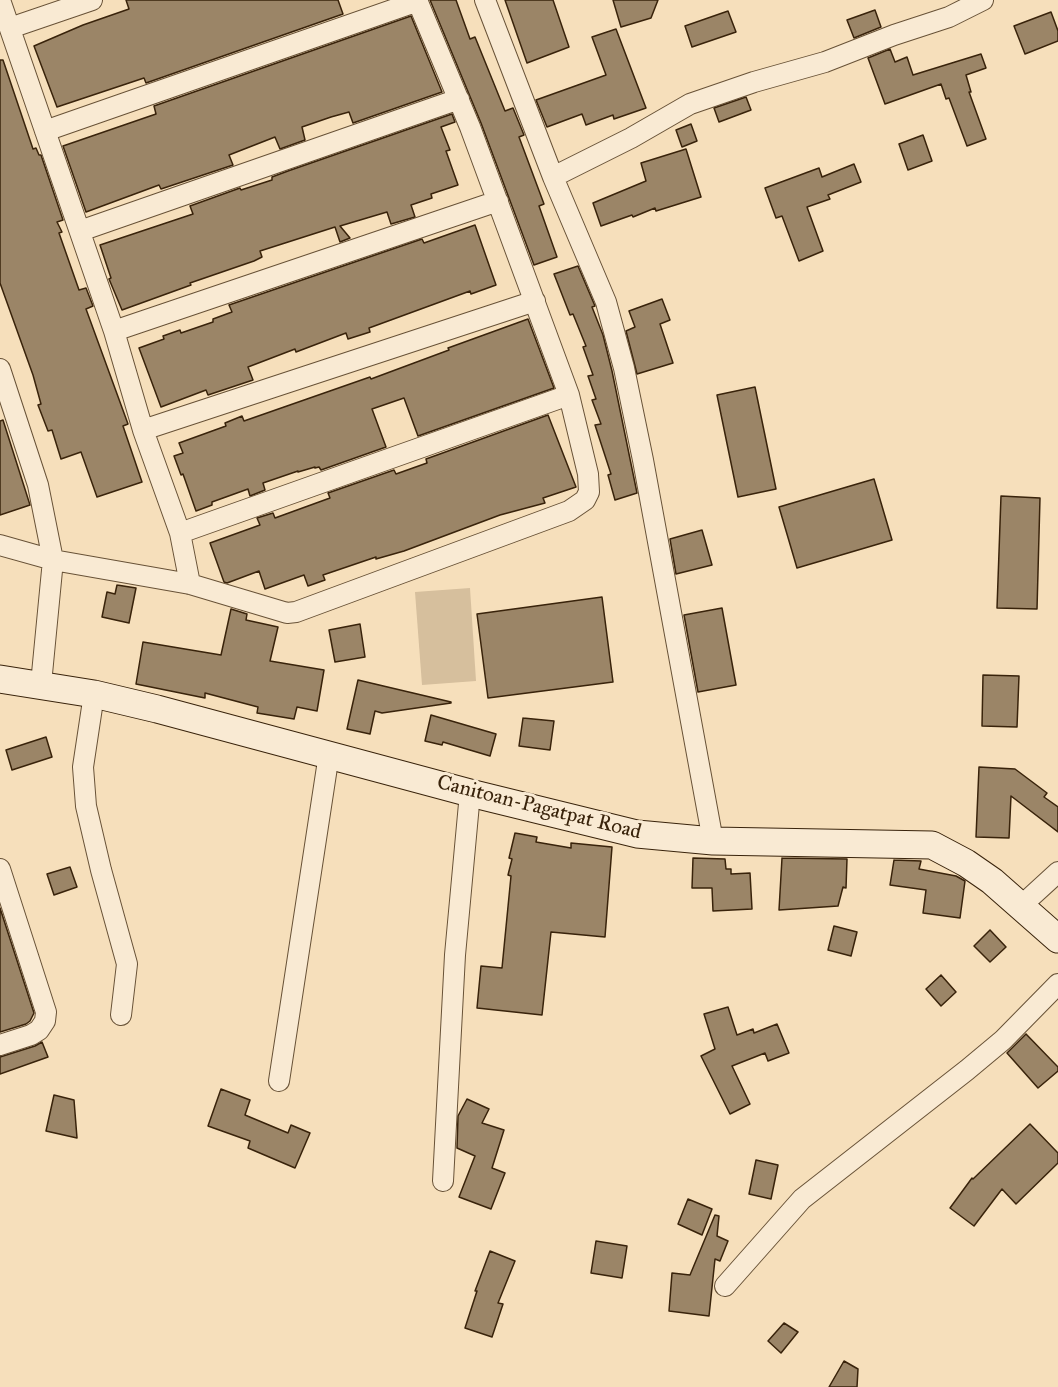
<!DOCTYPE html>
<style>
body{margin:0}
canvas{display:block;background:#f6dfbb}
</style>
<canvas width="1058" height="1387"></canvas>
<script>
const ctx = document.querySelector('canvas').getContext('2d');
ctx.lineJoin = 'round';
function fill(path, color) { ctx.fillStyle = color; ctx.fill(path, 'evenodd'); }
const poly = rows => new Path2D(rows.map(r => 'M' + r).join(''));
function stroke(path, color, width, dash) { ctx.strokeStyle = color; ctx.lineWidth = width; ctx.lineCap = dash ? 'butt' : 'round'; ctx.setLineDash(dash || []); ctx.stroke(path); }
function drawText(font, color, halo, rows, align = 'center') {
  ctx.font = font + ' "IM FELL Great Primer",serif'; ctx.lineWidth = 6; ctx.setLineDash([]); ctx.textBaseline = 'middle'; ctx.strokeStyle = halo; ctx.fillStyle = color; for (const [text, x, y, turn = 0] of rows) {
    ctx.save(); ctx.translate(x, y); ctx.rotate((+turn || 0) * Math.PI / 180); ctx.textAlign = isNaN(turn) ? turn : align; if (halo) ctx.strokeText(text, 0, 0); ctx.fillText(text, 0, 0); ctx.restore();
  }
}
fill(poly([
 [470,588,476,681,422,685,415,592]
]), '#d6bf9d');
const building = poly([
 [126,0,338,0,343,14,146,83,144,78,57,107,34,46,83,25,129,9,126,0],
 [430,0,456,0,470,39,475,37,505,111,513,108,524,135,519,137,544,204,539,206,557,257,534,265,481,123,430,0],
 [505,0,553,0,569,47,527,63,505,0],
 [613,0,658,0,651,18,621,27,613,0],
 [875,10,881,27,854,38,847,20,875,10],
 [728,11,736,32,692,47,685,26,728,11],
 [1051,12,1058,31,1058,41,1025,54,1014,26,1051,12],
 [411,16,442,92,353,123,349,112,331,117,302,127,305,140,280,149,275,137,229,155,233,165,161,189,159,185,86,212,63,146,156,114,154,106,411,16],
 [616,29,646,108,614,119,613,115,586,125,582,114,547,127,536,100,606,75,592,37,616,29],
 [890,49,895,62,907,57,913,75,981,54,986,68,966,75,971,92,969,92,986,139,967,146,949,98,946,99,941,84,885,104,868,58,890,49],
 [0,60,3,60,33,149,36,148,39,155,41,155,63,220,57,222,62,232,59,233,79,290,86,288,93,306,86,309,128,424,123,426,142,482,97,497,81,452,61,459,52,430,48,431,38,405,41,404,33,375,0,283,0,60],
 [746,97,751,110,719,122,714,108,746,97],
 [452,114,455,122,441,127,450,150,446,151,458,185,431,194,432,198,411,205,415,217,391,224,387,212,340,226,350,238,340,242,335,227,260,251,262,257,254,261,190,283,191,285,122,310,109,279,111,278,100,245,193,214,190,206,240,188,241,190,272,180,272,177,288,171,452,114],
 [691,124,697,141,682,147,676,130,691,124],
 [923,135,932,161,908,170,899,144,923,135],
 [686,149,701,197,656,211,655,208,633,217,632,215,601,226,593,203,646,181,641,163,686,149],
 [854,164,861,182,828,195,830,199,807,207,823,251,799,261,782,216,776,218,765,188,819,168,822,177,854,164],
 [475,225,496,285,471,294,470,291,369,328,370,332,348,339,346,333,296,352,295,349,248,367,253,380,208,395,206,390,161,407,139,348,164,339,163,336,180,330,181,333,213,322,213,319,232,312,229,305,422,239,424,243,475,225],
 [578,266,595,306,592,307,603,335,612,371,637,493,615,500,608,475,611,474,595,425,601,424,592,400,596,399,588,376,593,375,583,347,586,346,573,314,570,315,554,274,578,266],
 [662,299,670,320,660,324,673,363,637,374,626,331,635,327,629,311,662,299],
 [528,319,554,388,418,436,404,398,372,409,386,447,321,470,319,467,315,468,315,467,298,472,298,471,263,483,265,490,250,496,248,489,212,502,212,505,196,511,183,474,181,475,174,456,183,453,179,443,226,426,225,423,242,416,244,421,370,377,371,379,449,350,448,348,528,319],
 [755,387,776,489,738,497,717,395,755,387],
 [548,415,576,487,543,498,545,503,500,515,404,551,376,559,376,557,323,575,325,580,308,586,304,575,265,589,259,571,227,583,224,582,210,543,260,525,257,518,273,513,275,518,330,498,328,493,394,470,396,474,427,463,426,459,548,415],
 [3,420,30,505,0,515,0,421,3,420],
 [874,479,892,540,797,568,779,507,874,479],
 [1001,496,1040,498,1037,609,997,608,1001,496],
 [702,530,712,565,676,574,670,539,702,530],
 [117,585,136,588,129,623,102,617,107,592,115,594,117,585],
 [602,597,613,682,488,698,477,614,602,597],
 [722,608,736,685,698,692,684,615,722,608],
 [231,609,247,614,246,620,278,627,270,661,324,670,317,711,297,707,294,719,257,713,258,707,205,693,205,698,136,684,143,642,221,655,231,609],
 [360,624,365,657,335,662,329,630,360,624],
 [983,675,1019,676,1017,727,982,726,983,675],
 [358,680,451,702,451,703,382,713,375,711,370,734,347,729,358,680],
 [431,715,496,734,490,756,443,742,442,745,425,741,431,715],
 [523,718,554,721,550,750,519,746,523,718],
 [46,737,52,757,12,770,6,750,46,737],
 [979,767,1015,769,1047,793,1044,797,1058,807,1058,832,1011,796,1009,838,976,837,979,767],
 [515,833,537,837,536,842,571,848,571,843,612,847,605,937,551,932,542,1015,477,1008,481,966,502,968,511,876,508,875,512,859,509,858,515,833],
 [693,858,725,859,726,869,731,869,731,874,750,873,752,909,713,911,712,888,692,888,693,858],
 [782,858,847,859,846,888,843,887,838,906,779,910,782,858],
 [894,860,921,861,919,869,956,876,965,881,960,918,923,913,926,890,890,885,894,860],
 [70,867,77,887,54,895,47,874,70,867],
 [0,908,34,1013,30,1021,26,1024,0,1032,0,908],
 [834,926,857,932,851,956,828,950,834,926],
 [990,930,1006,947,990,962,974,946,990,930],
 [941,975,956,992,941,1006,926,989,941,975],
 [728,1007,737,1035,753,1029,754,1033,777,1024,789,1053,768,1061,765,1053,732,1066,750,1104,730,1114,701,1056,715,1049,704,1014,728,1007],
 [1026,1034,1058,1067,1058,1071,1038,1088,1007,1053,1026,1034],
 [42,1042,48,1057,0,1074,0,1057,35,1046,42,1042],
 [221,1089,250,1100,245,1115,288,1133,291,1125,310,1133,295,1168,248,1148,250,1141,208,1126,221,1089],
 [54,1095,74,1100,77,1138,46,1131,54,1095],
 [467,1099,489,1109,482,1123,504,1130,492,1168,505,1173,491,1209,459,1197,475,1156,457,1148,458,1116,467,1099],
 [1030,1124,1058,1153,1058,1163,1016,1204,1002,1189,974,1226,950,1208,972,1178,973,1179,1030,1124],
 [756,1160,778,1165,771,1199,749,1194,756,1160],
 [688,1199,712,1209,702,1235,678,1224,688,1199],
 [715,1215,719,1216,717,1236,728,1241,720,1261,715,1259,709,1316,669,1311,672,1273,690,1275,715,1215],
 [596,1241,627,1246,622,1278,591,1273,596,1241],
 [490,1251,515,1261,498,1303,503,1304,492,1337,465,1328,477,1291,475,1291,490,1251],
 [784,1323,798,1332,781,1353,768,1341,784,1323],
 [844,1361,858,1369,857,1387,829,1387,844,1361]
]);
fill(building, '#9b8567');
stroke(building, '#39230b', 1.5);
const street = poly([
 [0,0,114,331,143,430,180,533,190,584],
 [485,0,553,177,606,302,624,368,643,460,713,841],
 [10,28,92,0],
 [45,131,418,1],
 [553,177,631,138,690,104,754,82,825,62,894,35,949,17,983,0],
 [80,231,459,99],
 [114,331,498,201],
 [0,369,38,485,53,560,41,684],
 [143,430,535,301],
 [180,533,569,395],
 [0,545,53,560,190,584,287,613,296,612,569,511,585,500,589,492,588,474,569,395,470,127,417,0],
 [94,694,83,767,86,806,101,870,127,964,121,1015],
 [0,869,46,1012,45,1021,39,1030,31,1035,0,1045],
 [1022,905,1058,872],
 [279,1081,329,754],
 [443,1181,455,955,470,793],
 [725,1286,802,1199,967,1070,1003,1040,1058,984]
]);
const secondary = poly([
 [0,679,94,694,157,709,470,793,637,834,713,841,932,845,966,863,992,881,1058,939]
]);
stroke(street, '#685237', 22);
stroke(secondary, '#39230b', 29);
stroke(street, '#f9ead3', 20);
stroke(secondary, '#f9ead3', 27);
drawText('21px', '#39230b', '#f9ead3', [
 ["Canitoan-Pagatpat Road",539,808,14]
]);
</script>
